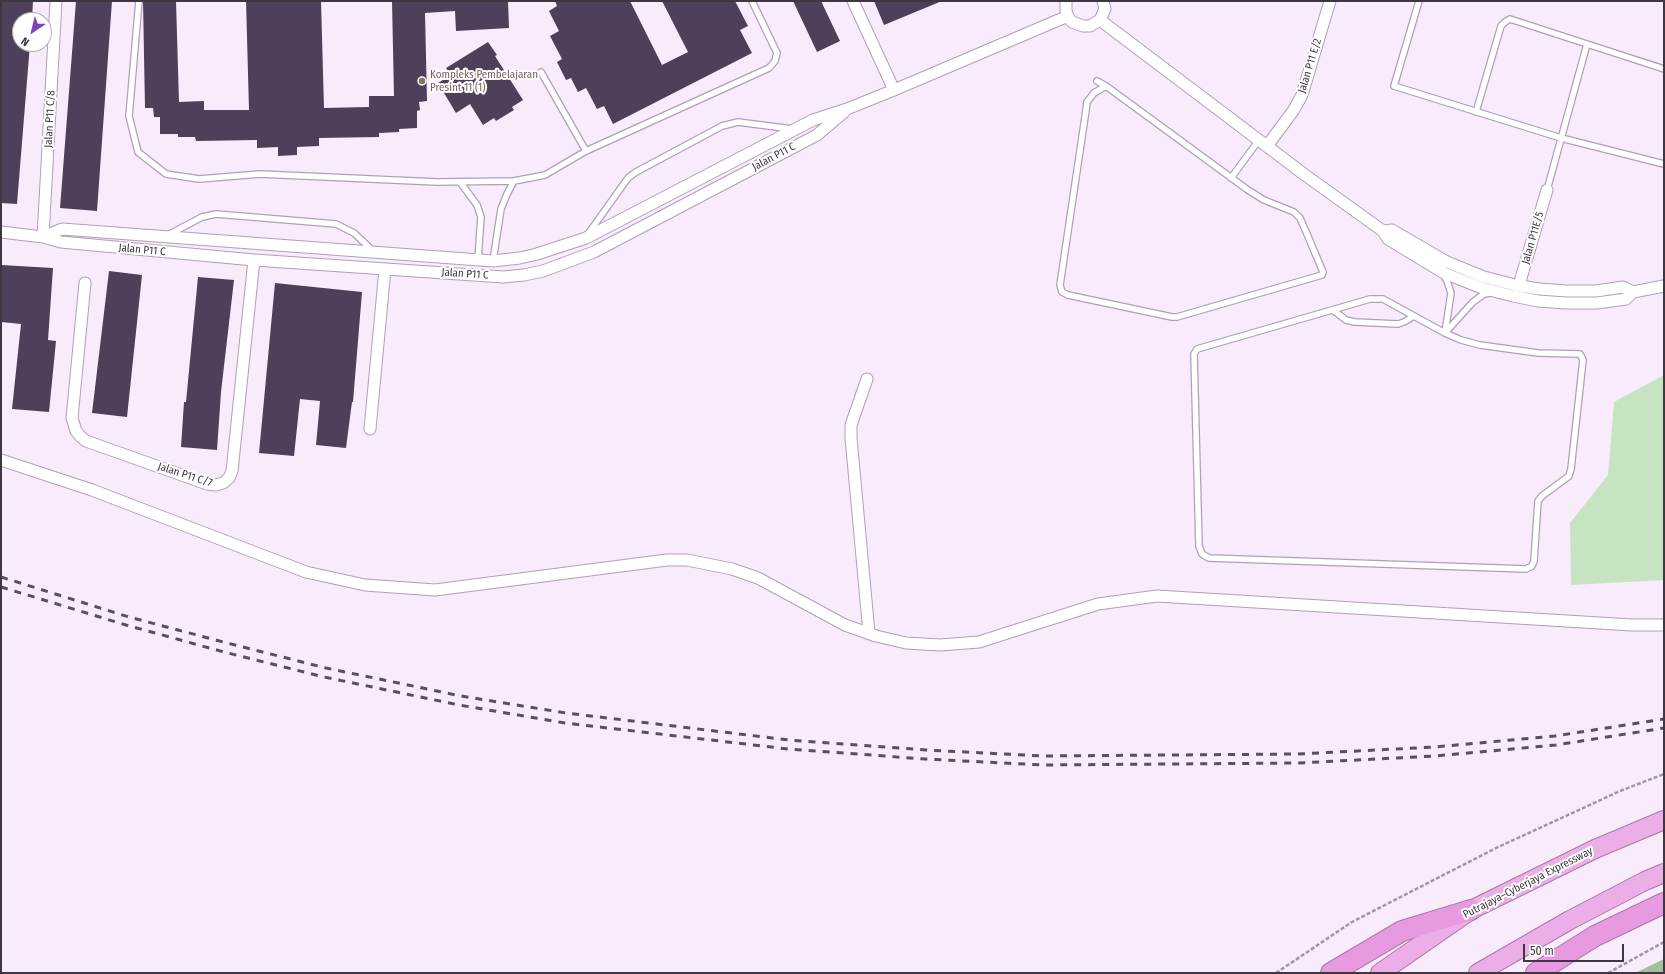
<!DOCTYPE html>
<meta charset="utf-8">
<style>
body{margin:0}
#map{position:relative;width:1665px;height:974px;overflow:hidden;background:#f7ebfc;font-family:"Fira Sans Condensed",sans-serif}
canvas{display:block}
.frame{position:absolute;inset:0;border:2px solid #3e3641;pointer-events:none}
.north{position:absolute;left:12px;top:12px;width:40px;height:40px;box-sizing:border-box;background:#fff;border:1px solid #b2afb3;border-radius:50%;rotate:215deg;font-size:11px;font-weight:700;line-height:16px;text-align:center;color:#3e3641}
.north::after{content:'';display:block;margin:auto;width:14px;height:18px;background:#7b42b9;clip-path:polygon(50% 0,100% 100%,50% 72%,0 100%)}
.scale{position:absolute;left:1523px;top:944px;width:101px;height:18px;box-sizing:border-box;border:2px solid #3e3641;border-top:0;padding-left:5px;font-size:12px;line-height:14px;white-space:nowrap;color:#3e3641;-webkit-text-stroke:3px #fff;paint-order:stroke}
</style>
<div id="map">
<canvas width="1665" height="974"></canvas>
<div class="frame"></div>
<div class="north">N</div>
<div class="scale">50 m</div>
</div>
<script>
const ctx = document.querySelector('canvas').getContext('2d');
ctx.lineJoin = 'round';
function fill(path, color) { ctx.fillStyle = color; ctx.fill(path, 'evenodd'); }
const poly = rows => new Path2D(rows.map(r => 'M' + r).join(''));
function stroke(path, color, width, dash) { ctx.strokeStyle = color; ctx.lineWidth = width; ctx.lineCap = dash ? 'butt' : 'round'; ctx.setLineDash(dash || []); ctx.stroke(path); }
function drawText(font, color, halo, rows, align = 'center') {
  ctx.font = font + ' "Fira Sans Condensed",sans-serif'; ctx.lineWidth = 4; ctx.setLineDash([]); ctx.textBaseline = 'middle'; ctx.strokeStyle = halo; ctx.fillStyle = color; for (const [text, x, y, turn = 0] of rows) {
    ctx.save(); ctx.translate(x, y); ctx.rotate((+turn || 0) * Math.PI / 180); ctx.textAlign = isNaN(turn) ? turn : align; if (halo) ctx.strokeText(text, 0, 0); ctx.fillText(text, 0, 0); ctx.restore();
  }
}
fill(poly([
 [1664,375,1664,580,1571,585,1570,523,1608,475,1614,402]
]), '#c6e4c2');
fill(poly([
 [1664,959,1664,973,1635,973]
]), '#a0c19b');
fill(poly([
 [1,1,33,1,32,20,20,20,20,44,30,44,17,204,1,203],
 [76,1,112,1,97,211,60,208],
 [143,1,176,1,179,102,204,101,204,110,249,110,246,1,321,1,324,108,369,107,369,96,394,96,392,1,508,1,509,28,456,31,455,11,425,13,427,101,419,102,420,110,417,111,417,128,399,129,399,132,379,133,379,137,319,138,319,146,297,147,297,155,278,156,278,147,257,148,257,140,196,141,195,137,178,137,178,134,160,134,160,117,154,117,153,108,145,108],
 [555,1,630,1,662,65,688,52,662,1,735,1,748,26,740,30,752,53,613,124,604,106,597,109,586,88,578,92,571,78,566,80,557,62,562,59,550,36,559,31,549,11,557,6],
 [793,1,821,1,840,41,817,52],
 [874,1,942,1,884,25],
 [488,42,497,55,495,56,523,100,512,107,514,110,496,121,494,118,483,125,470,104,456,113,438,83,451,75,446,68],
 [1,265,53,268,48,340,56,341,49,412,12,409,21,324,1,322],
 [109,271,142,275,127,417,92,413],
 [198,277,234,280,221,392,217,450,181,447,184,402,186,402],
 [275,283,362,292,353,402,352,402,346,448,316,445,320,401,300,399,294,456,259,453]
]), '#4e4058');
const service = poly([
 [139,1,129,116,138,152,166,174,199,179,260,174,437,182,514,181,545,175,586,151,769,68,775,61,777,53,752,1],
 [1419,1,1394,86,1561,138,1664,164],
 [541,72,586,151],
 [1097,81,1106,86,1248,190,1264,200,1294,212,1300,218,1307,234,1323,272,1322,275,1177,317,1172,317,1068,295,1062,292,1060,285,1086,110,1087,102,1094,93,1106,86],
 [1476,112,1501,26,1505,22,1510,19,1587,44],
 [1231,178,1259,140],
 [460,182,477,205,481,217,478,259],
 [1547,190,1587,44,1664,69],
 [588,234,628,178,636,172,722,126,738,122,792,129],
 [168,235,202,217,216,214,336,224,354,233,373,251],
 [493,261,501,209,507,194,514,181],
 [1443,274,1447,281,1451,293,1445,333],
 [1370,299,1383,299,1445,333,1461,340,1480,345,1538,353,1580,354,1583,360,1571,469,1569,476,1542,496,1538,501,1534,561,1532,566,1526,569,1209,558,1202,554,1199,546,1194,354,1197,349,1370,299],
 [1333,310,1346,320,1355,322,1398,324,1404,322,1414,316],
 [1445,333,1473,302,1484,294,1490,293]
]);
const minor = poly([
 [853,1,894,90],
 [1066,1,1066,11,1068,17,1072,22,1083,26,1090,26,1100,20,1105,9,1103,1],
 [1100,20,1305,175,1383,231,1388,239,1444,273,1482,288,1513,296,1538,301,1566,303,1597,303,1626,299,1633,292,1664,286],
 [1267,146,1293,111,1302,95,1330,1],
 [1383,231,1392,230,1447,262,1484,277,1515,285,1539,289,1567,291,1596,291,1623,287,1633,292],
 [1,232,43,237,61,242,254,260,503,277,524,275,543,271,594,252,817,135,844,112],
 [43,237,62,229,493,261,520,258,537,254,586,238,813,120,847,109,894,90,1068,16],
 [43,237,56,1],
 [85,283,72,418,76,431,80,436,86,441,207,484,216,485,223,483,229,478,232,471,254,260],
 [1519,285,1547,190],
 [867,379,851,425,851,438,869,633],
 [370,429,385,269],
 [1,460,92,490,306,572,365,585,435,590,667,560,687,560,732,569,758,578,845,625,876,636,906,643,940,645,979,642,1098,604,1157,596,1632,625,1664,625]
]);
const trunk = poly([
 [1380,973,1471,910,1595,849,1664,820],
 [1478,973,1570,920,1645,881,1664,873]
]);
const motorway = poly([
 [1331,973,1402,931,1471,910],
 [1536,973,1595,936,1664,903]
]);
stroke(service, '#b19fb8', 8);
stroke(minor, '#b19fb8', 13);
stroke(trunk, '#ac77a8', 20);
stroke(motorway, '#ac77a8', 22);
stroke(poly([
 [1276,973,1352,922,1494,849,1620,791,1664,774],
 [1608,973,1664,942]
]), '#a196a5', 2.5, [4, 2]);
stroke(service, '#fff', 5.5);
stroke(minor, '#fff', 11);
stroke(trunk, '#ecaee6', 18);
stroke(motorway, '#e79ae0', 20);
stroke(poly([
 [1,577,129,617,227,643,326,668,461,696,566,713,789,740,926,750,1043,756,1298,754,1435,747,1555,736,1664,719],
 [1,587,126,625,224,652,324,677,459,705,565,723,788,749,925,759,1043,765,1298,763,1435,756,1556,745,1664,728]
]), '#59505c', 3, [7, 7]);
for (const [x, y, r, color] of [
 [422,81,4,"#8d6e63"]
]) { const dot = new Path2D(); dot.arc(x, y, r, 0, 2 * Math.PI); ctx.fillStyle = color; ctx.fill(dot); stroke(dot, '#fff', 1.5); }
drawText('11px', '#3e3641', '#fff', [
 ["Jalan P11 E/2",1310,66,-73],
 ["Jalan P11 C/8",50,119,-87],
 ["Jalan P11 C",774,157,-28],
 ["Jalan P11E/5",1533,238,-74],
 ["Jalan P11 C",142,250,5],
 ["Jalan P11 C",465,274,4],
 ["Jalan P11 C/7",185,475,18],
 ["Putrajaya–Cyberjaya Expressway",1528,883,-27]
]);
drawText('11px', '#785e54', '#fff', [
 ["Kompleks Pembelajaran",430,75],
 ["Presint 11 (1)",430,88]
], 'left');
</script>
